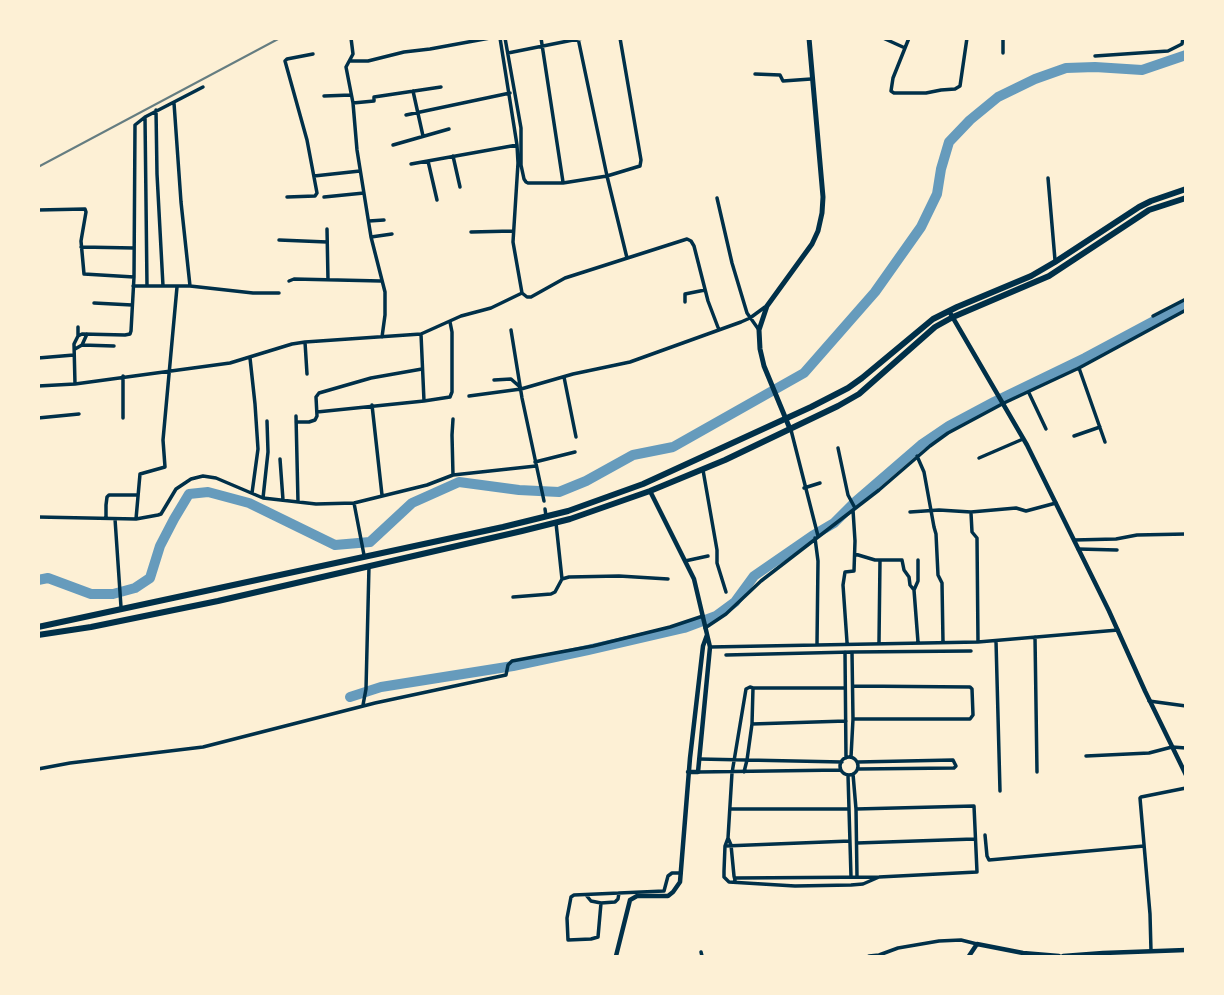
<!DOCTYPE html>
<style>
body{margin:0}
#map{position:relative;width:1224px;height:995px;overflow:hidden;background:#fdf0d5;font-family:"Nunito Sans",sans-serif}
canvas{display:block}
.frame{position:absolute;inset:0;border:40px solid #fdf0d5;pointer-events:none}
</style>
<div id="map">
<canvas width="1224" height="995"></canvas>
<div class="frame"></div>
</div>
<script>
const ctx = document.querySelector('canvas').getContext('2d');
ctx.lineJoin = 'round';
const poly = rows => new Path2D(rows.map(r => 'M' + r).join(''));
function stroke(path, color, width, dash) { ctx.strokeStyle = color; ctx.lineWidth = width; ctx.lineCap = dash ? 'butt' : 'round'; ctx.setLineDash(dash || []); ctx.stroke(path); }
stroke(poly([
 [38,580,48,578,91,594,113,594,135,588,150,578,160,546,174,519,189,494,208,492,249,503,335,545,370,542,412,503,459,482,519,490,559,492,586,481,633,455,673,447,804,373,875,292,921,227,937,194,941,169,949,142,970,120,998,97,1035,79,1066,68,1095,67,1142,70,1186,55],
 [350,697,381,687,513,666,588,650,684,628,716,616,735,602,754,576,812,536,834,523,855,502,921,445,949,426,994,402,1085,358,1186,304]
]), '#669bbc', 10);
stroke(poly([
 [351,38,353,54,346,67,353,103,357,150,371,237,385,292,385,315,382,337],
 [500,38,517,145],
 [505,38,521,128,521,165,524,179,526,182,528,183,563,183,607,176,640,166,641,160,620,38],
 [541,38,563,182],
 [578,38,607,176,627,258],
 [883,38,905,48],
 [909,38,893,78,891,91,894,93,926,93,941,90,955,89,960,86,967,38],
 [1003,38,1003,53],
 [508,53,583,38],
 [1095,56,1168,51,1182,44,1183,38],
 [351,61,368,61,404,52,430,49,490,38],
 [755,74,780,75,783,81,811,79],
 [413,91,423,136],
 [324,96,351,95],
 [174,103,181,202,190,286],
 [353,103,374,101,374,97,441,87],
 [156,110,157,174,163,286],
 [406,115,510,93],
 [145,117,147,286],
 [393,145,449,129],
 [453,156,460,187],
 [428,161,437,200],
 [411,164,517,145,518,163,513,242,522,293],
 [314,176,360,171],
 [1048,178,1055,260],
 [287,197,315,196,317,193,307,140,285,61,287,59,313,54],
 [324,197,364,193],
 [717,198,732,263,747,313,759,330],
 [38,210,85,209,86,212,81,241,84,274,134,277],
 [369,221,384,220],
 [327,229,328,280],
 [471,232,513,231],
 [371,237,392,234],
 [279,240,327,242],
 [81,247,134,248],
 [289,281,294,279,381,281],
 [133,286,190,286,253,293,279,293],
 [685,302,685,294,705,290],
 [94,303,132,305],
 [1153,316,1186,299],
 [511,330,522,398,544,501],
 [421,334,424,401],
 [78,336,78,327],
 [305,342,307,374],
 [82,345,114,346],
 [75,349,82,345,87,334],
 [38,358,74,355],
 [250,358,255,404,258,449,252,493],
 [1079,368,1105,442],
 [564,377,576,437],
 [494,380,511,379,520,387],
 [75,384,74,344,78,336,82,334,125,335,130,334,131,331,134,277,135,125,145,117,203,87],
 [38,386,75,384,230,363,292,344,305,342,421,334,461,316,491,308,522,293,527,297,531,297,565,278,687,239,691,241,694,246,708,301,719,330],
 [1029,393,1046,429],
 [469,396,521,389,573,374,630,362,741,322,750,318,765,307],
 [372,405,382,495],
 [317,412,424,401,450,397,452,392,452,332,450,322],
 [296,416,298,502],
 [38,418,79,414],
 [123,418,123,376],
 [296,422,309,422,315,420,317,416,316,397,319,393,371,378,422,369],
 [791,430,818,536],
 [1074,436,1100,427],
 [838,448,848,495,855,508],
 [917,456,924,472,934,527,936,534,938,575,942,583,943,642],
 [979,458,1023,439],
 [280,459,283,500],
 [535,462,575,452],
 [703,470,717,550,717,563,726,592],
 [453,475,452,435,453,419],
 [804,488,820,483],
 [263,498,268,452,267,421],
 [354,503,364,555],
 [545,509,546,516],
 [910,512,939,510,971,512,1016,508,1026,511,1056,503],
 [971,513,972,532,977,538,978,642],
 [38,517,136,519,158,515,161,514,176,489,191,479,203,476,216,478,263,498,316,504,354,503,427,485,453,475,536,466],
 [106,518,106,505,107,497,109,495,138,495],
 [115,519,121,607],
 [136,519,140,474,165,467,163,440,177,287],
 [556,523,562,579],
 [815,538,818,561,817,644],
 [1074,540,1116,539,1137,535,1186,534],
 [1078,549,1117,550],
 [855,554,875,560,902,560,904,570,909,577,910,585,914,590,918,642],
 [685,561,708,556],
 [914,590,918,581,918,560],
 [513,597,551,594,555,592,562,579,569,577,619,576,668,579],
 [705,628,726,614,761,581,879,490,930,446,948,433,1004,403,1079,368,1186,310],
 [1035,637,1037,772],
 [996,641,1000,791],
 [847,642,843,585,845,572,854,571,855,541,853,510],
 [879,642,880,560],
 [710,647,978,642,1118,630],
 [845,652,846,758],
 [726,655,852,652,971,651],
 [853,686,970,687,972,689,973,715,970,719,853,719],
 [753,688,845,688],
 [1149,701,1186,706],
 [363,705,366,689,369,566],
 [752,724,846,721],
 [1086,756,1149,753,1172,747,1186,748],
 [851,757,853,719,852,652],
 '840 766a9 9 0 1 1 18 0a9 9 0 1 1-18 0Z',
 [699,759,842,762],
 [858,762,953,760,956,766,954,768,858,769],
 [38,769,70,763,203,747,375,703,506,675,508,665,512,661,593,646,670,627,703,616],
 [698,772,841,770],
 [744,772,747,760,752,724,753,688,750,687,746,689,732,773,728,838,725,846,724,871,724,877,729,882,795,886,851,885,863,884,879,877],
 [853,774,856,809,857,877],
 [848,775,851,877],
 [731,809,849,809],
 [985,835,987,856,989,860,1144,846],
 [728,838,731,845,734,876,735,880],
 [857,843,974,839],
 [725,846,850,841],
 [735,878,879,877,977,872,974,806,856,809],
 [586,895,591,901,601,903,615,902,618,899,619,893],
 [601,903,598,937,591,939,568,940,567,918,571,897,574,895,664,891,668,876,672,873,681,873],
 [1151,951,1150,914,1140,798,1141,797,1186,788],
 [701,952,702,956],
 [869,956,879,955,898,948,939,941,961,940,977,944]
]), '#003049', 3.5);
stroke(poly([
 [949,311,1027,445,1109,611,1145,691,1186,775],
 [650,491,694,579,710,647,698,772,688,772],
 [616,956,630,900,637,896,668,896,673,892,680,882,690,758,703,646,707,635],
 [969,956,977,944,1023,953,1059,956],
 [1063,956,1103,953,1186,950]
]), '#003049', 4.5);
stroke(poly([
 [790,429,764,366,760,349,759,330,767,306,812,244,818,231,822,213,823,197,809,38]
]), '#003049', 5);
stroke(poly([
 [38,627,503,527,568,511,643,484,811,407,848,388,862,378,933,319,957,307,1031,276,1055,262,1139,207,1151,201,1186,189],
 [38,635,91,627,218,601,522,531,570,519,650,491,725,460,838,406,859,394,935,327,953,317,1049,276,1140,216,1149,210,1186,198]
]), '#003049', 6);
stroke(poly([
 [38,167,280,38]
]), '#657d81', 2);
</script>
